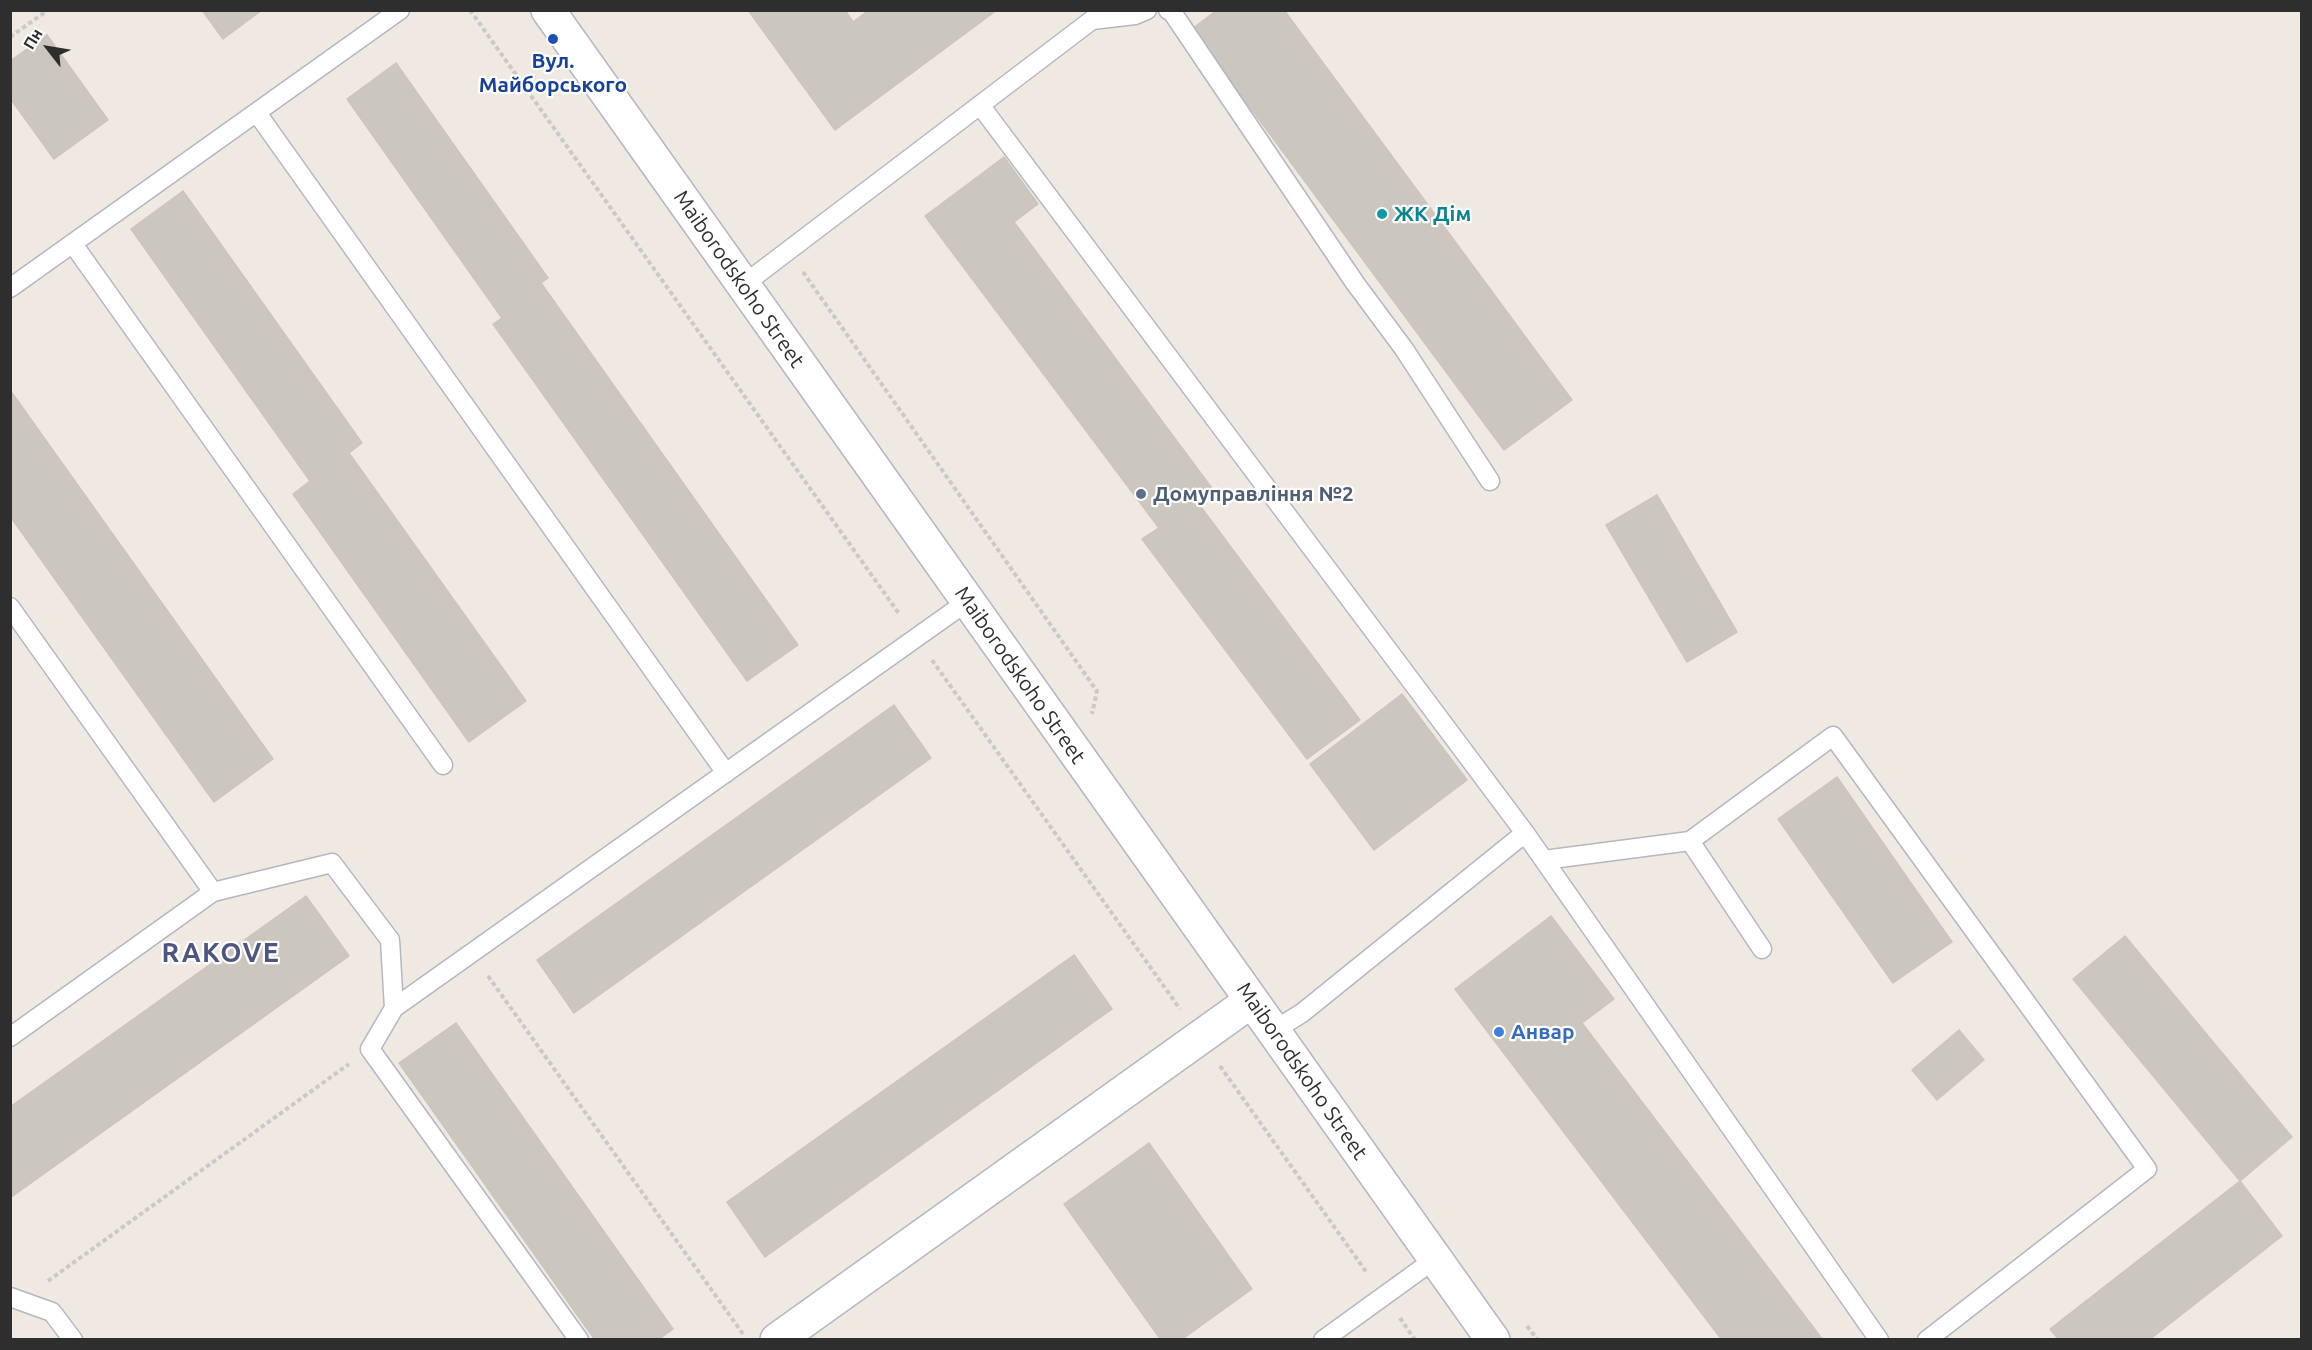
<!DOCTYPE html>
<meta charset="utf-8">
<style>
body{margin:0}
#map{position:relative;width:2312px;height:1350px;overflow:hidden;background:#efe9e1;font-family:Ubuntu,sans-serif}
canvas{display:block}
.frame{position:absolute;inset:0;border:12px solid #2e2e2e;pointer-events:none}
.north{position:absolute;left:18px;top:18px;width:60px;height:60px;-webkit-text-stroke:4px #fff;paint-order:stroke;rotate:301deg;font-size:16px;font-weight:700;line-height:24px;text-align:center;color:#2e2e2e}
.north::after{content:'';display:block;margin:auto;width:21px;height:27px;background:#2e2e2e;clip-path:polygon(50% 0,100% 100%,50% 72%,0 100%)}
</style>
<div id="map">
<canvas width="2312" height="1350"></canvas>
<div class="frame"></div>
<div class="north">Пн</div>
</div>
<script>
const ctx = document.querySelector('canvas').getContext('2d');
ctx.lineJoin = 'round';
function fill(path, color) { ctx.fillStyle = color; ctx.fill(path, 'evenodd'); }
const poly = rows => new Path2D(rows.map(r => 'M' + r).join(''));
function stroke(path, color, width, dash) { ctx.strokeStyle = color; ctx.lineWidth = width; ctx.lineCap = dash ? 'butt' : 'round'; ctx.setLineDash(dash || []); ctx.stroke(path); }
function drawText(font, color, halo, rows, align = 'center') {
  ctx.font = font + ' Ubuntu,sans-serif'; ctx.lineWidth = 4.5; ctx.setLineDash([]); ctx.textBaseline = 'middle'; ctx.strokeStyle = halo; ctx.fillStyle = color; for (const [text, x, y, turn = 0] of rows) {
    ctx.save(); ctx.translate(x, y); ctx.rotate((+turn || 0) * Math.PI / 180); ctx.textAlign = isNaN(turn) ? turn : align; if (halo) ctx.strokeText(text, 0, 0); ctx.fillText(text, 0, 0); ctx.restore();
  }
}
const building = poly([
 [202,10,262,10,223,39,202,10],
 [748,10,845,10,853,22,869,10,997,10,835,130,748,10],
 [1217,10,1284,10,1572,400,1504,450,1192,29,1217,10],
 [47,35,108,120,54,159,10,98,10,61,47,35],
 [396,63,548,278,541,283,798,645,747,681,493,324,502,318,347,99,396,63],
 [1004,157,1038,204,1014,222,1214,491,1198,503,1360,720,1307,759,1142,539,1159,528,925,216,1004,157],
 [183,191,362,443,349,453,526,701,469,742,293,494,310,481,131,229,183,191],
 [10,390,273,759,214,802,10,516,10,390],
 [1657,495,1737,632,1687,662,1606,525,1657,495],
 [1402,694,1467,780,1374,850,1310,764,1402,694],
 [894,705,931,758,574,1013,537,960,894,705],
 [1837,777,1952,942,1893,983,1778,819,1837,777],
 [306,896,349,956,10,1198,10,1107,306,896],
 [1551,916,1614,999,1582,1023,1823,1340,1722,1340,1455,989,1551,916],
 [2125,936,2292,1137,2240,1181,2073,979,2125,936],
 [1074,955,1112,1009,765,1257,727,1202,1074,955],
 [456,1023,673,1329,658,1340,595,1340,399,1063,456,1023],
 [1959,1030,1984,1060,1937,1100,1912,1070,1959,1030],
 [1149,1143,1252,1289,1181,1340,1161,1340,1064,1204,1149,1143],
 [2240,1181,2282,1236,2149,1340,2059,1340,2050,1329,2240,1181]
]);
fill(building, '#cbc7bf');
stroke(building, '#cbc5ba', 1.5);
const service = poly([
 [1168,10,1172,12,1355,283,1404,349,1490,481],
 [980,105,1525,833,1302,1013,1273,1031],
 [257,113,726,773],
 [73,244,443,765],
 [743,285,1092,20,1135,15,1147,10],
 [10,288,400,10],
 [10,607,213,892,10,1037],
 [1525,833,1879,1340],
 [1544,860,1690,841],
 [213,892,332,863,390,940,394,1008],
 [1762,949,1690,841,1833,736,2147,1169,1927,1340],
 [10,1297,52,1312,73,1340],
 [579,1340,370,1049,394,1008,968,601],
 [1323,1340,1435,1259]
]);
const minor = poly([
 [777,1340,1251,1001]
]);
const tertiary = poly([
 [548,10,1493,1340]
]);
stroke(service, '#b4b7c1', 21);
stroke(minor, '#b4b7c1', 36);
stroke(tertiary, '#b4b7c1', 36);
stroke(poly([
 [470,10,900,615],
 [10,37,48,10],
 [803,272,1097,691,1092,714],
 [932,660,1180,1009],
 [488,976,743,1334],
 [1220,1066,1367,1273],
 [48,1281,349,1064],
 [1400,1318,1415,1340],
 [1527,1326,1538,1340]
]), '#c9c9c9', 4, [4.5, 3]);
stroke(service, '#fff', 18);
stroke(minor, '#fff', 33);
stroke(tertiary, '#fff', 33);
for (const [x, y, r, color] of [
 [553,39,6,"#1a4fb4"],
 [1382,214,6,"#0f9aa8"],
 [1141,494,6,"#5c6f8a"],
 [1499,1032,6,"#3f7fe0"]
]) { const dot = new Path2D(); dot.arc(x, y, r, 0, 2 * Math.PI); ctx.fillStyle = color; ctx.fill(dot); stroke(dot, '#fff', 2); }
drawText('bold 21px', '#164399', '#fff', [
 ["Вул.",553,61],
 ["Майборського",553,85]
]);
drawText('bold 21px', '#0d838f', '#fff', [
 ["ЖК Дім",1394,214]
], 'left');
drawText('21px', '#2e2e2e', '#fff', [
 ["Maiborodskoho Street",739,279,55],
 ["Maiborodskoho Street",1020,675,55],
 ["Maiborodskoho Street",1302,1071,55]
]);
drawText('bold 21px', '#4e5e75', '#fff', [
 ["Домуправління №2",1153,494]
], 'left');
drawText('bold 21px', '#366cbe', '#fff', [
 ["Анвар",1511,1032]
], 'left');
ctx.letterSpacing = '1.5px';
drawText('bold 27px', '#4d5680', '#fff', [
 ["RAKOVE",221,953]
]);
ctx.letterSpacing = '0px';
</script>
